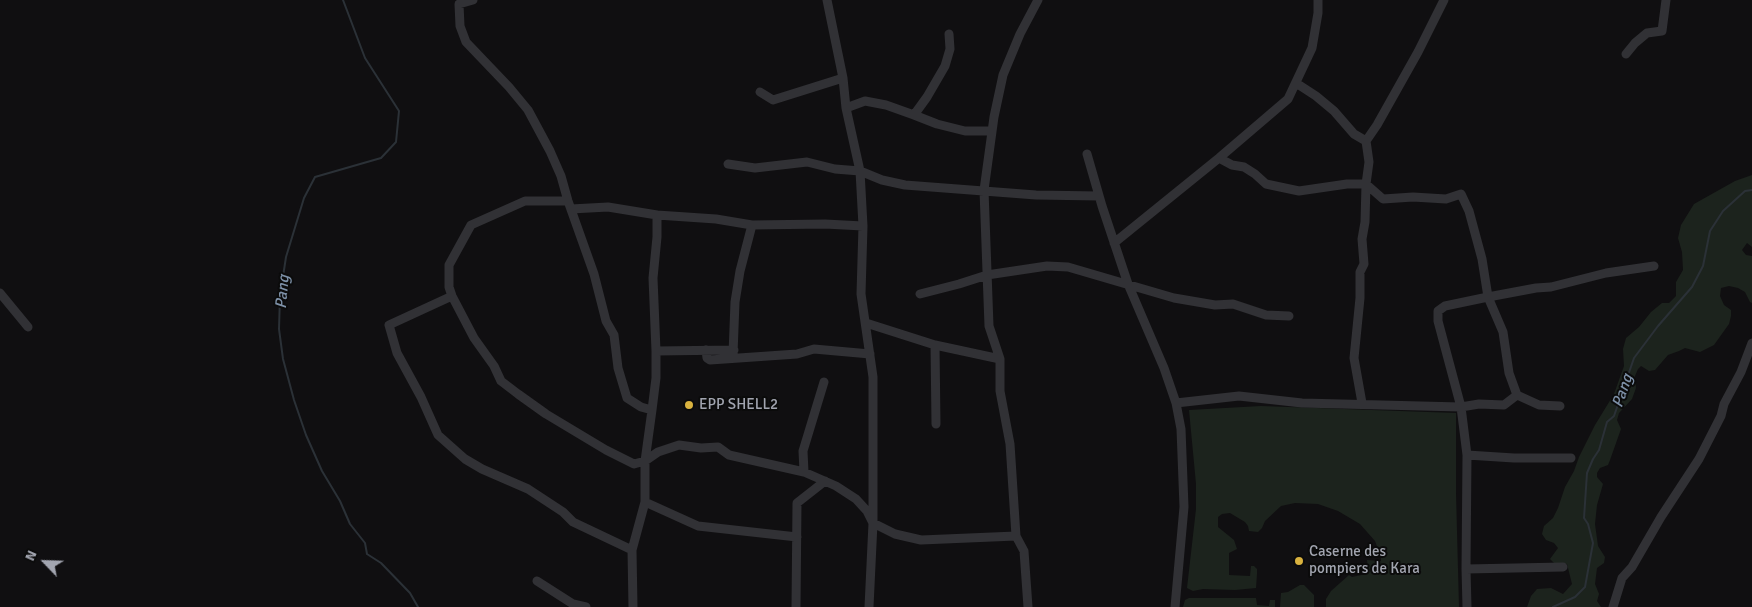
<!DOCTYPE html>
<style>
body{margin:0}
#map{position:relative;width:1752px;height:607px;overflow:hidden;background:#100f11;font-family:Signika,sans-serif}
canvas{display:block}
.north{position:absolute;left:20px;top:537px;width:50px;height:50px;-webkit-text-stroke:4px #0b0b0b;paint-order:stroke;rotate:294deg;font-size:14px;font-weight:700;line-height:20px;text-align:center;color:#a2a5b0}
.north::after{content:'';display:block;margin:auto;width:18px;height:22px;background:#a2a5b0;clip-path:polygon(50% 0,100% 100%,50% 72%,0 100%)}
</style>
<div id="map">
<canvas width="1752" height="607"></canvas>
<div class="north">N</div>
</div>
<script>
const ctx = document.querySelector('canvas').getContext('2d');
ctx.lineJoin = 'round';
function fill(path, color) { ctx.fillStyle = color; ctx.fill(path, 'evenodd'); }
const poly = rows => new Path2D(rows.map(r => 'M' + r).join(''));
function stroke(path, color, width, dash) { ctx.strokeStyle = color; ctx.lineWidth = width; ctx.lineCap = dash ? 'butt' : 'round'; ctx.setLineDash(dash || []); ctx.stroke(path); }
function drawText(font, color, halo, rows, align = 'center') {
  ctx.font = font + ' Signika,sans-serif'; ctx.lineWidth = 4; ctx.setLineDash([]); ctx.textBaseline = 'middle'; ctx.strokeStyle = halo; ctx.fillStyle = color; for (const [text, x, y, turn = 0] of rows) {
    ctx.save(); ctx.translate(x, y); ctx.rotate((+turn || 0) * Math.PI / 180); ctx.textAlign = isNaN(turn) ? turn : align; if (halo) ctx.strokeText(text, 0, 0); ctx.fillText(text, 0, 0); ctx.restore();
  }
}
fill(poly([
 [1752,175,1752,247,1747,243,1742,250,1746,255,1752,256,1752,303,1750,302,1745,292,1738,288,1729,286,1721,288,1720,296,1724,305,1731,310,1731,316,1729,324,1714,345,1700,352,1685,348,1679,351,1668,355,1655,370,1649,371,1641,366,1638,369,1635,376,1636,388,1632,399,1619,413,1617,420,1621,429,1610,460,1608,465,1600,468,1597,473,1597,477,1603,484,1597,505,1595,524,1598,546,1605,557,1604,563,1597,568,1595,584,1599,594,1597,601,1601,607,1527,607,1531,596,1537,589,1551,588,1563,594,1572,584,1567,564,1554,563,1550,559,1558,548,1554,543,1546,540,1542,534,1544,526,1553,518,1558,508,1565,487,1574,471,1579,457,1595,425,1614,394,1624,366,1623,349,1626,338,1639,327,1651,312,1662,303,1669,303,1676,296,1676,282,1683,270,1682,252,1678,238,1681,225,1694,204,1735,181],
 [1261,406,1456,413,1456,493,1459,607,1326,607,1326,599,1331,591,1349,575,1352,577,1366,574,1368,568,1367,560,1381,561,1381,557,1375,541,1360,524,1338,511,1318,504,1295,503,1281,506,1265,521,1262,528,1258,532,1249,531,1248,526,1245,522,1230,513,1222,514,1218,517,1218,527,1234,540,1237,549,1229,553,1229,575,1250,576,1251,566,1254,566,1257,569,1257,574,1256,588,1235,590,1203,589,1193,591,1187,588,1196,509,1196,484,1189,410],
 [1300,585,1304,585,1314,595,1314,607,1280,607,1281,593,1288,592],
 [1189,598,1256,598,1257,605,1269,606,1270,600,1275,600,1275,607,1183,607,1185,600]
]), '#1c231d');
stroke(poly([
 [343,0,365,58,399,111,396,142,381,158,315,177,304,198,286,257,280,296,279,329,283,359,294,400,306,435,322,471,340,501,350,524,365,543,367,554,381,563,410,593,418,607],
 [1553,607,1575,597,1585,587,1593,543,1588,524,1584,518,1587,473,1593,459,1599,450,1607,422,1614,416,1634,358,1658,326,1692,287,1703,266,1710,231,1723,211,1745,191,1752,190]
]), '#2b3137', 2);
stroke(poly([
 [473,0,459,4,460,26,466,42,509,87,528,110,550,151,561,176,568,201,594,274,606,321,614,335,618,368,627,398,641,407,652,410,645,461,645,502,632,550,633,607],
 [827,0,843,78,846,108,860,171,863,226,861,294,873,377,873,523,869,607],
 [1626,54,1635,43,1647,33,1662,31,1666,0],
 [1296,83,1316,96,1334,111,1354,134,1366,141],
 [760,92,773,100,843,78],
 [846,108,865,101,886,105,914,115,927,97,945,66,950,49,949,34],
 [914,115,937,124,965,131,992,131],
 [1087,154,1102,206,1128,284,1164,368,1176,403,1181,429,1184,507,1175,607],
 [1219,158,1232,165,1244,167,1255,174,1266,184,1299,191,1347,184,1366,184,1383,199,1413,197,1446,199,1461,194,1469,211,1482,259,1488,297,1503,332,1509,373,1517,395],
 [728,164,755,168,807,162,835,169,860,171,882,180,905,185,1036,195,1099,196],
 [568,201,525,201,471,225,449,265,449,287,452,296,474,338,494,366,501,381,518,394,546,414,606,450,634,464,645,461,658,452,679,445,701,448,718,447,729,455,804,472,836,486,856,499,867,511,873,523,895,534,921,540,1016,536],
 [571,209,608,207,657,215,657,237,653,278,656,351,734,350],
 [657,215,716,219,752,225,825,224,863,226],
 [1114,243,1219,158,1288,99,1312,48,1318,13,1318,0],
 [0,293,28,327],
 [920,294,959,284,987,275,1047,266,1068,267,1174,298,1215,305,1233,304,1266,315,1289,316],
 [452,296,389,325,397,353,421,397,438,435,465,459,482,469,528,489,563,512,573,522,632,550],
 [866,323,935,345,1000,359],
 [935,345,936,424],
 [706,350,707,358,710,360,797,354,814,349,870,354],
 [733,354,735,302,740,271,752,225],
 [1517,395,1539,405,1560,406],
 [1176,403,1239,396,1302,403,1461,407,1479,404,1504,405,1517,395],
 [1362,403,1354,358,1360,298,1360,272,1364,264,1362,239,1365,222,1366,184,1369,162,1366,141,1377,125,1418,52,1444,0],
 [652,410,656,378,656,351],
 [1467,455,1514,458,1571,458],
 [804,472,803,451,824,382],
 [645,502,698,526,797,537],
 [1466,569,1563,567],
 [537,581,573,604,586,607],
 [796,607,797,503,825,481],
 [1028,607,1024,551,1016,536,1010,444,1000,391,1000,359,989,326,984,190,994,117,1003,75,1020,34,1038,0],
 [1467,607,1466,569,1467,455,1461,407,1438,321,1438,311,1445,306,1488,297,1536,288,1551,287,1606,273,1654,266],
 [1613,607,1622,578,1632,567,1661,517,1699,459,1721,416,1724,404,1741,372,1752,343]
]), '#313135', 9);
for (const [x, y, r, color] of [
 [689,405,5,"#d9b23f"],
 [1299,561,5,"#d9b23f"]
]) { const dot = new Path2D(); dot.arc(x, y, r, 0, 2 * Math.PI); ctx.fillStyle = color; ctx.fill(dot); stroke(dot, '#0b0b0b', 2); }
drawText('15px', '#a2a5b0', '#0b0b0b', [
 ["EPP SHELL2",699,405],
 ["Caserne des",1309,552],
 ["pompiers de Kara",1309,569]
], 'left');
drawText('italic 16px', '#7d90a7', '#0b0b0b', [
 ["Pang",283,292,-85],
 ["Pang",1623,391,-71]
]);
</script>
